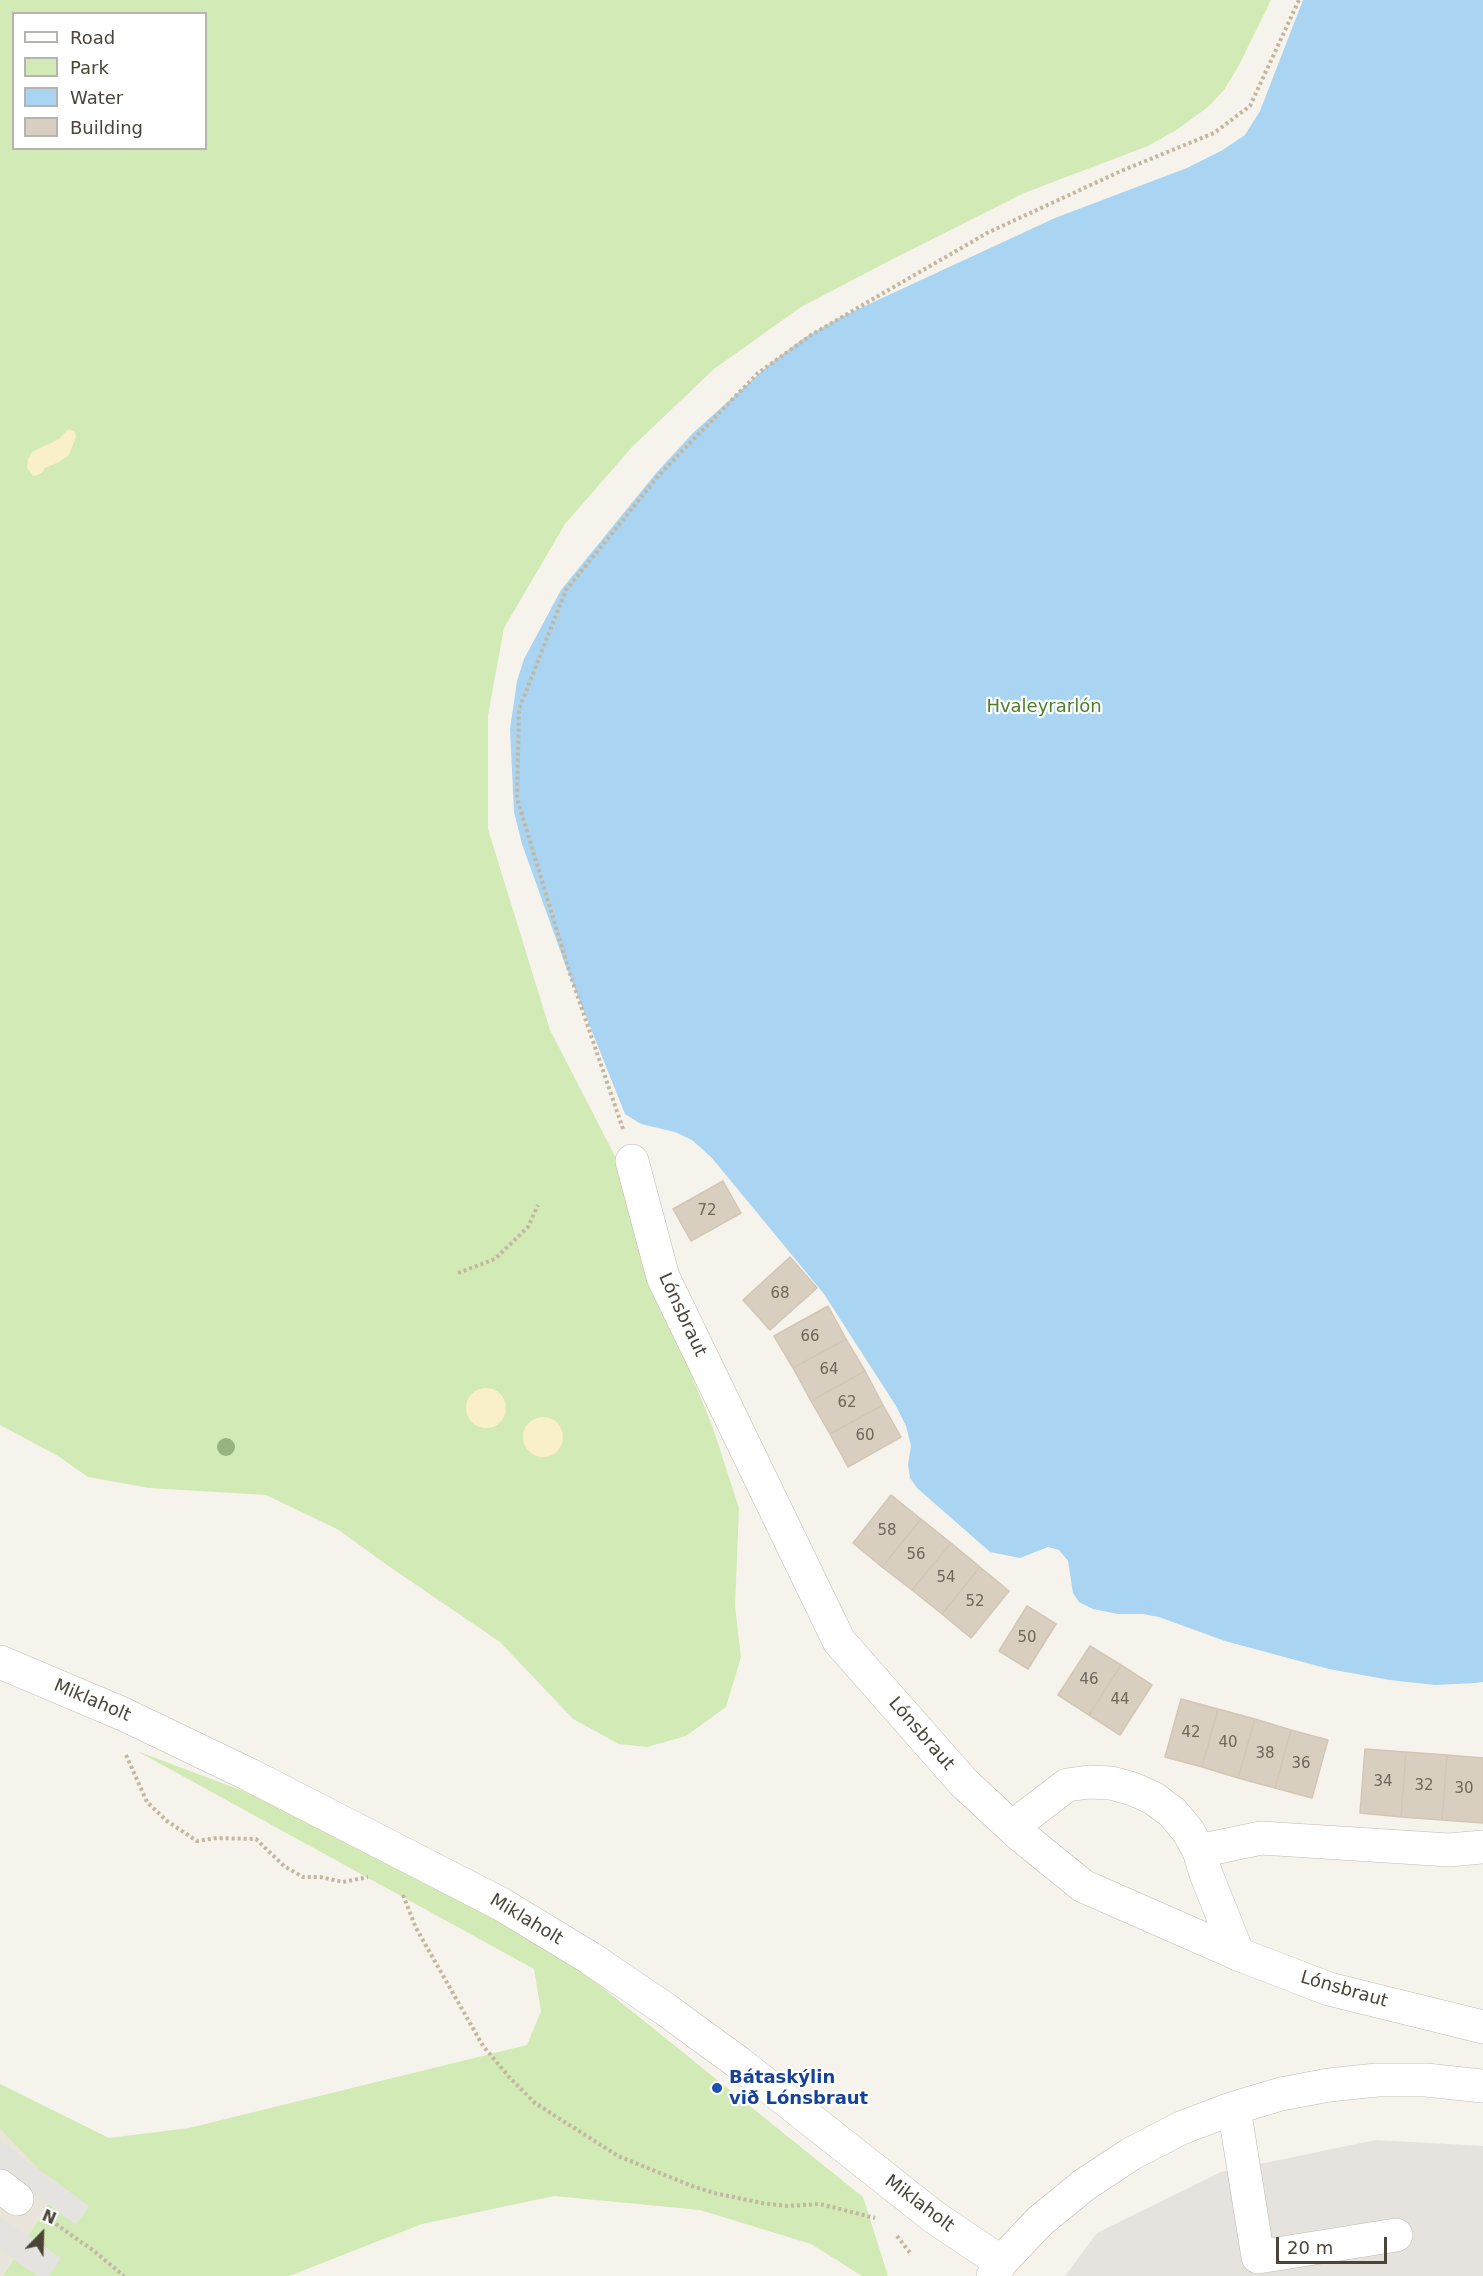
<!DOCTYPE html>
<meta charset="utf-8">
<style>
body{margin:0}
#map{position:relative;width:1483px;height:2276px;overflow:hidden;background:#f6f3ec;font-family:"DejaVu Sans",sans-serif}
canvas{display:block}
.legend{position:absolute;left:12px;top:12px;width:195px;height:138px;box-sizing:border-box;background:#fff;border:2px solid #b7b4b0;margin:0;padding:8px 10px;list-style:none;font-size:18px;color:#4b4439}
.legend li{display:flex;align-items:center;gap:12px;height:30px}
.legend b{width:30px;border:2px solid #b7b4b0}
.north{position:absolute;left:12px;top:2204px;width:60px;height:60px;-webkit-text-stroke:4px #fff;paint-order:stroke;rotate:23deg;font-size:16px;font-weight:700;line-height:24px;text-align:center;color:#4b4439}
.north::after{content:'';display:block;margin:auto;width:21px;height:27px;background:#4b4439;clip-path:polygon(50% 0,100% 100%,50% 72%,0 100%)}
.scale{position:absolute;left:1276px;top:2237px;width:111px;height:27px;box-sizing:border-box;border:3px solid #4b4439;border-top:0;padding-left:8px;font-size:18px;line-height:21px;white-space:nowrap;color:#4b4439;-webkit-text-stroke:4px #fff;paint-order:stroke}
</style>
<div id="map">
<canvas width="1483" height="2276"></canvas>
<ul class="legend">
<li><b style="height:8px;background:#fff"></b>Road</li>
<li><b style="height:16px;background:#d2eab5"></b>Park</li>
<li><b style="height:16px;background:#a9d4f2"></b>Water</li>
<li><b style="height:16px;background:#d8cfc1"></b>Building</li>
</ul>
<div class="north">N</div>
<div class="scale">20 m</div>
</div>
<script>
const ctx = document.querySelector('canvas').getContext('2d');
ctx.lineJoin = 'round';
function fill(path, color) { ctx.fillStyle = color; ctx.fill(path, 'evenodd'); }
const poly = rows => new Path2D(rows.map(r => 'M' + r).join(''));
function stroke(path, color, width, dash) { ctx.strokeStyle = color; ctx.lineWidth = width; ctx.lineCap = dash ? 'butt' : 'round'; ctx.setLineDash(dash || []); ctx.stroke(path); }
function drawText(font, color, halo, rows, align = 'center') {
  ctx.font = font + ' "DejaVu Sans",sans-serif'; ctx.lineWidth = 4.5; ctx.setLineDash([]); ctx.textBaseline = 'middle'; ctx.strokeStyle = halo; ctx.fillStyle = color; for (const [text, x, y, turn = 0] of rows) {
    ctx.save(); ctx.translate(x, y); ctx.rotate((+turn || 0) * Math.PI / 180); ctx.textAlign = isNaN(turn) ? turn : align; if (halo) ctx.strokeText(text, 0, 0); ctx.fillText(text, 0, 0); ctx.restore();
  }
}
fill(poly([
 [0,2129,59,2189,3,2276,0,2276]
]), '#eae5da');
fill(poly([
 [1376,2140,1483,2146,1483,2276,1065,2276,1097,2233,1221,2172]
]), '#e6e2dd');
fill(poly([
 [0,0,1271,0,1238,67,1224,90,1208,107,1178,129,1148,146,1024,193,889,261,801,307,714,369,632,447,565,524,504,628,488,715,488,829,550,1030,616,1158,660,1297,713,1428,739,1508,735,1606,741,1657,726,1707,686,1736,647,1747,619,1744,573,1719,500,1642,387,1565,339,1530,266,1495,149,1488,88,1477,58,1456,0,1425],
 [14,14,206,14,206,148,14,148],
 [137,1751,333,1825,583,1972,863,2197,888,2276,862,2276,811,2244,700,2210,554,2196,422,2224,289,2276,3,2276,58,2189,0,2129,0,2084,109,2138,189,2128,527,2045,541,2011,534,1969]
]), '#d2eab5');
fill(poly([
 [68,429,75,432,76,437,69,455,59,462,45,468,42,473,33,476,27,468,28,459,32,452,59,439],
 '466 1408a20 20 0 1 1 40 0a20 20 0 1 1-40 0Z',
 '523 1437a20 20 0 1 1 40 0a20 20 0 1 1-40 0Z'
]), '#f9efc9');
fill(poly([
 [0,2141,89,2206,76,2225,0,2169],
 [0,2217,61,2258,49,2276,38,2276,0,2250]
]), '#e5e3e0');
fill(poly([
 [1303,0,1483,0,1483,1682,1475,1683,1435,1685,1390,1680,1329,1669,1225,1641,1159,1617,1143,1614,1118,1614,1093,1609,1079,1602,1073,1593,1068,1561,1059,1550,1048,1547,1020,1558,990,1552,917,1488,910,1478,908,1465,911,1446,906,1426,896,1406,824,1294,712,1158,692,1140,675,1132,641,1124,625,1114,565,964,522,844,514,812,510,729,517,681,524,659,561,590,657,472,693,433,771,363,804,338,839,318,1055,218,1187,168,1221,151,1245,135,1260,111]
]), '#a9d4f2');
const building = poly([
 [723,1181,741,1213,691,1241,673,1209,723,1181],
 [790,1257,817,1288,770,1330,743,1300,790,1257],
 [828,1306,846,1339,793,1368,774,1336,828,1306],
 [846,1339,865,1371,811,1401,793,1368,846,1339],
 [865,1371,883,1405,830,1434,811,1401,865,1371],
 [883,1405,901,1437,848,1467,830,1434,883,1405],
 [891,1495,921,1519,882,1567,853,1543,891,1495],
 [921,1519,951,1543,912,1590,882,1567,921,1519],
 [951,1543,980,1567,942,1614,912,1590,951,1543],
 [980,1567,1009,1591,971,1638,942,1614,980,1567],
 [1027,1606,1056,1624,1028,1669,999,1651,1027,1606],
 [1090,1646,1121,1665,1089,1715,1058,1695,1090,1646],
 [1121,1665,1152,1685,1120,1735,1089,1715,1121,1665],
 [1181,1699,1218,1709,1202,1767,1165,1757,1181,1699],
 [1218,1709,1255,1719,1238,1778,1202,1767,1218,1709],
 [1255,1719,1291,1730,1275,1788,1238,1778,1255,1719],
 [1291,1730,1328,1740,1312,1798,1275,1788,1291,1730],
 [1365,1749,1406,1752,1401,1817,1360,1813,1365,1749],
 [1406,1752,1447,1755,1442,1820,1401,1817,1406,1752],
 [1447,1755,1483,1758,1483,1823,1442,1820,1447,1755]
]);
fill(building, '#d8cfc1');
stroke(building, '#d3c7b4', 1.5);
const minor = poly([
 [632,1161,663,1277,839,1641,964,1783,1019,1834,1083,1886,1238,1954,1329,1989,1483,2027],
 [0,1662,123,1714,250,1775,501,1904,590,1958,665,2009,739,2063,934,2217,1001,2262],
 [1012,1827,1067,1785,1089,1782,1111,1783,1133,1789,1153,1798,1172,1812,1188,1831,1199,1851,1206,1874,1238,1954],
 [1199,1851,1261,1838,1449,1850,1483,1847],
 [1234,2108,1258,2257,1396,2235],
 [0,2186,17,2199],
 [993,2276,1001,2262,1040,2221,1084,2185,1131,2154,1181,2128,1234,2108,1281,2094,1329,2085,1377,2080,1426,2080,1483,2086]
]);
stroke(minor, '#c2bbae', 34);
stroke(poly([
 [623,1129,570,974,517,798,519,709,566,590,660,474,758,373,811,335,987,233,1121,171,1214,133,1250,106,1299,0],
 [458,1273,495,1259,528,1227,538,1205],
 [126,1755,147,1802,167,1821,197,1841,217,1838,256,1839,284,1866,303,1877,320,1877,343,1882,368,1877],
 [403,1895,416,1928,483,2046,510,2078,535,2103,618,2156,692,2186,714,2193,762,2203,787,2206,820,2204,875,2218],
 [46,2217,94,2251,124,2276],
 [897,2236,911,2254]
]), '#c4b79f', 4, [3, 3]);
stroke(minor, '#fff', 33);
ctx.fillStyle = '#97b381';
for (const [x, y] of [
 [226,1447]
]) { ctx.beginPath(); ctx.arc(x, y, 9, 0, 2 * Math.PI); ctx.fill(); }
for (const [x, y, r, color] of [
 [717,2088,6,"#1a4fb4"]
]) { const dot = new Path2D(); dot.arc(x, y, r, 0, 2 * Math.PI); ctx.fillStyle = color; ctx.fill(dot); stroke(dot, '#fff', 2); }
drawText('15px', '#6e675b', null, [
 ["72",707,1211],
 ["68",780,1294],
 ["66",810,1337],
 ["64",829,1370],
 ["62",847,1403],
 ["60",865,1436],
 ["58",887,1531],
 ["56",916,1555],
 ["54",946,1578],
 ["52",975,1602],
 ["50",1027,1638],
 ["46",1089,1680],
 ["44",1120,1700],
 ["42",1191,1733],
 ["40",1228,1743],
 ["38",1265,1754],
 ["36",1301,1764],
 ["34",1383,1782],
 ["32",1424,1786],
 ["30",1464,1789]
]);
drawText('18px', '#4a7f2a', '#fff', [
 ["Hvaleyrarlón",1044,707]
]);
drawText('18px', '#4b4439', '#fff', [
 ["Lónsbraut",682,1315,65],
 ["Miklaholt",92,1701,23],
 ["Lónsbraut",921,1734,49],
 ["Miklaholt",526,1920,31],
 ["Lónsbraut",1344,1990,16],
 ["Miklaholt",919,2204,37]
]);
drawText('bold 18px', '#164399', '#fff', [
 ["Bátaskýlin",729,2078],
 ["við Lónsbraut",729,2099]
], 'left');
</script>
